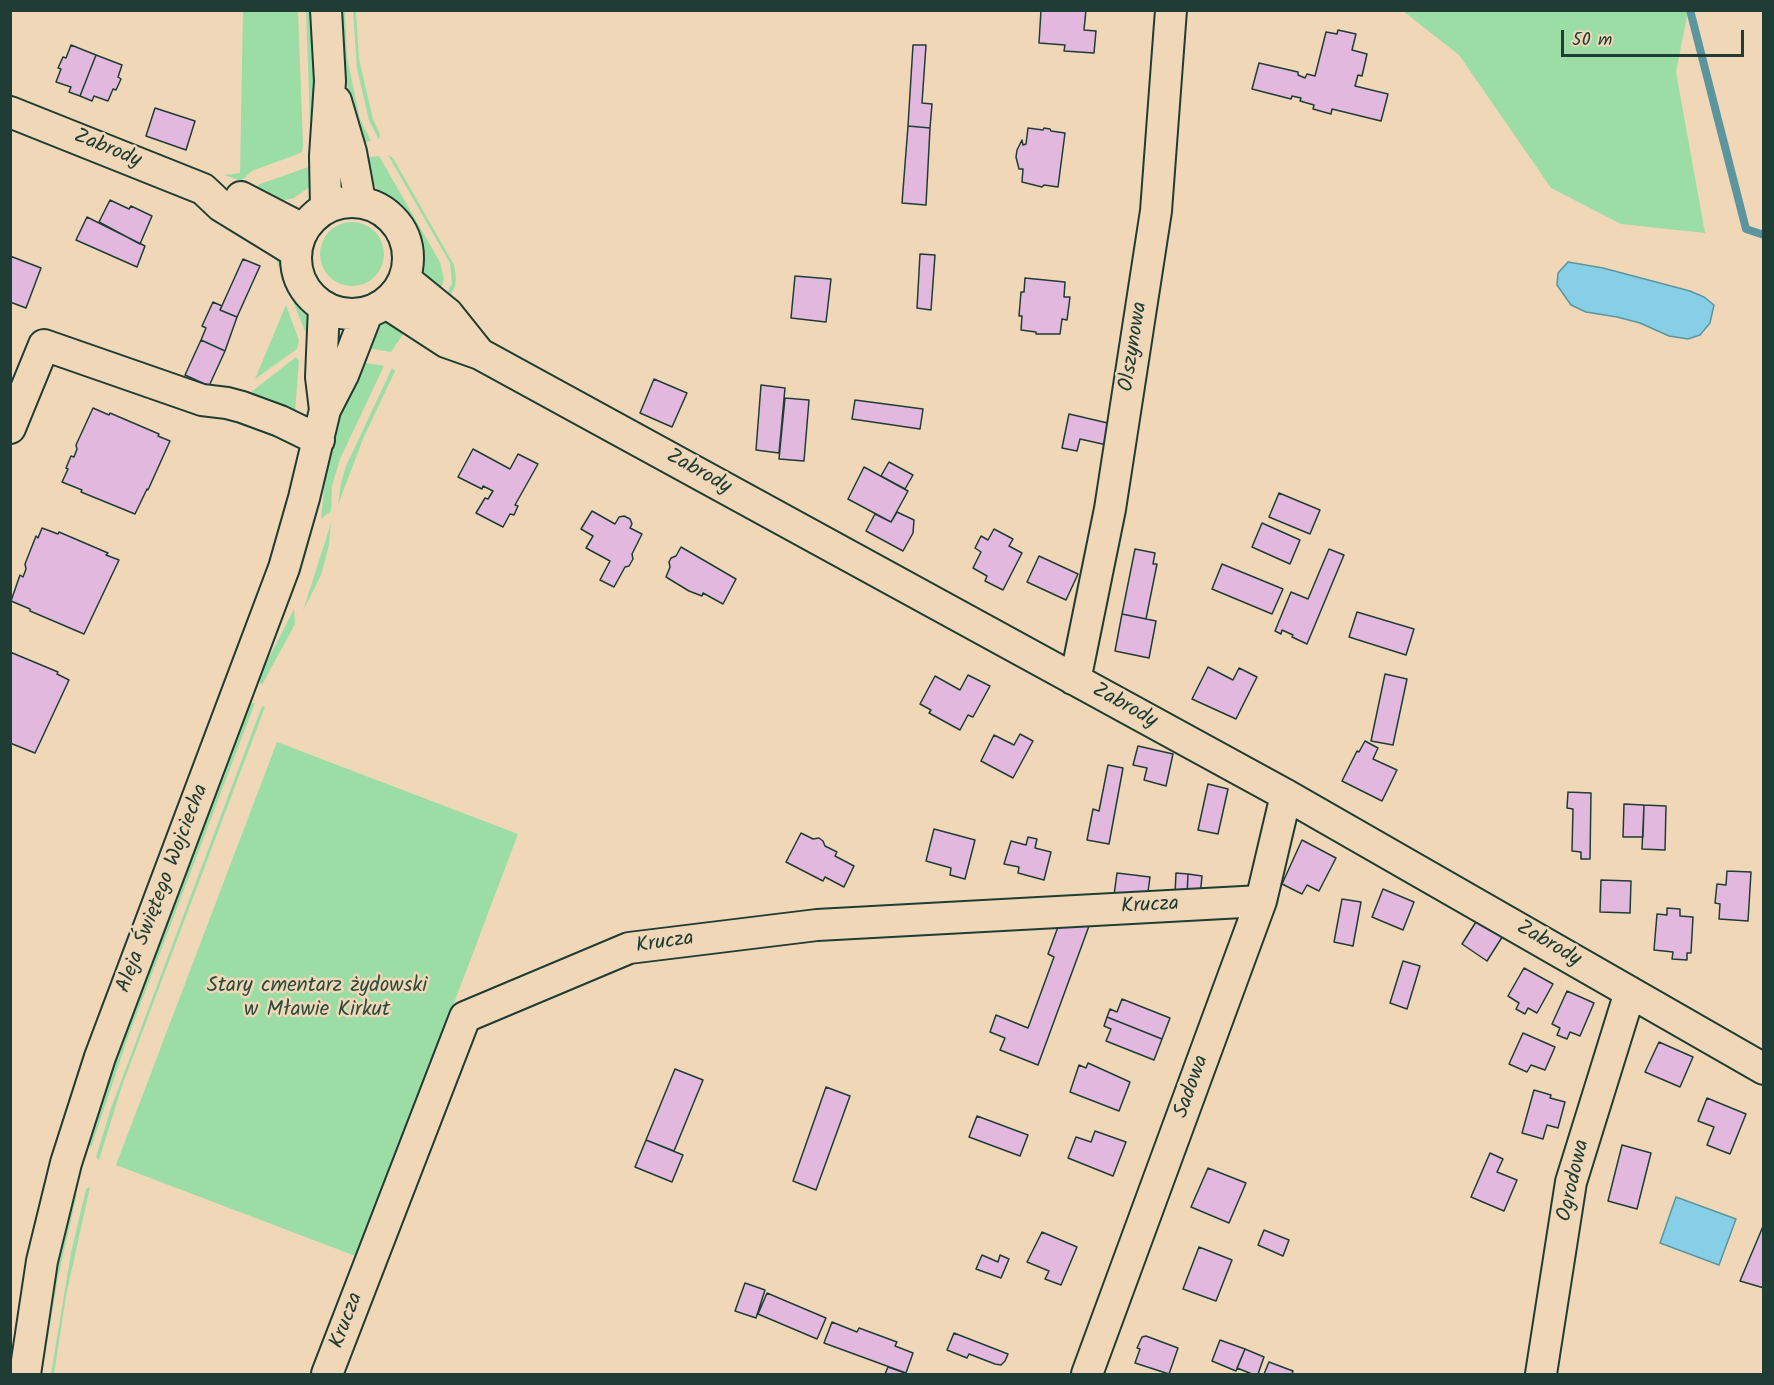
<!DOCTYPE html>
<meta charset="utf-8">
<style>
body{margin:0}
#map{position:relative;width:1774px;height:1385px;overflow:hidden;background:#f0d7b8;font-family:Kalam,sans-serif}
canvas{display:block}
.frame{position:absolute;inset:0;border:12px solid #1f3d34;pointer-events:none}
.scale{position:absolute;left:1561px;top:30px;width:183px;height:27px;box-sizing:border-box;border:3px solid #1f3d34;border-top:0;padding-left:8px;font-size:18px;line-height:21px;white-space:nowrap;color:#1f3d34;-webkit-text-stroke:4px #f0d7b8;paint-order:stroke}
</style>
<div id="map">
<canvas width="1774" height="1385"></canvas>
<div class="frame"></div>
<div class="scale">50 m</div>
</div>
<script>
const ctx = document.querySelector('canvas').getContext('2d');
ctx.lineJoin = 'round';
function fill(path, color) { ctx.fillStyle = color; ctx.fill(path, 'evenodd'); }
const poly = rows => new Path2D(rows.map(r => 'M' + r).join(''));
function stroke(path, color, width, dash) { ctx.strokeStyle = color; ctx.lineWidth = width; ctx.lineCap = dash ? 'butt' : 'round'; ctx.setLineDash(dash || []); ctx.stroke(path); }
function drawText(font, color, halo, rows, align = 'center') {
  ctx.font = font + ' Kalam,sans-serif'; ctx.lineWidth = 5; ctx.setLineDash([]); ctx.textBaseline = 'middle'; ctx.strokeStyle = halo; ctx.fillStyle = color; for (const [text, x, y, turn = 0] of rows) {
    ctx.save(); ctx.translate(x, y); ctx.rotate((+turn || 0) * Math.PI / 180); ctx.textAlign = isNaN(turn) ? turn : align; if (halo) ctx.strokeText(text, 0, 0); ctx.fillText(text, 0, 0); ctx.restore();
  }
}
fill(poly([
 [243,11,298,11,303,146,302,152,298,154,252,171,241,181,224,175,240,173],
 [306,11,312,11,314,54,315,119,311,147],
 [341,11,345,11,347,57,360,119,371,141,360,143,343,66],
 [353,11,356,11,359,59,373,119,380,135,379,140,369,120,357,69],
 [1403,11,1688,11,1676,72,1705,233,1621,224,1551,188,1459,55],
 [388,155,393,158,454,265,456,278,455,286,452,293,446,301,443,299,447,294,452,283,450,263],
 [379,156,440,262,444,279,441,289,424,278,421,273,416,236,406,216,393,202,377,189,367,174,364,158],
 [317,164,311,186,294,198,280,201,256,188,260,184],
 '320 254a32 32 0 1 1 64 0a32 32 0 1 1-64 0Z',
 [270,245,283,256,294,286,311,311,311,339,307,336],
 [286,305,299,340,297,349,255,379],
 [387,322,395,322,408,327,391,352,360,347,375,326],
 [296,357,299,361,295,412,246,396],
 [355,361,384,366,340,459,332,486,331,511,321,519,326,470],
 [392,368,395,371,363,439,338,505,341,483,346,466],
 [331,523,329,545,321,575,303,611],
 [294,609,295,624,262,685,258,679],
 [255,703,128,1037,91,1148,89,1140,119,1046,248,704],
 [262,706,265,707,122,1086,99,1160,96,1157,111,1108],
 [277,742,518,834,358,1257,116,1165],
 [90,1187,66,1296,54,1374,51,1374,71,1253,86,1189],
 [77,1194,58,1277,42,1374,37,1374,45,1319,69,1203]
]), '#9cdda6');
const water = poly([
 [1568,262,1603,268,1690,291,1704,297,1714,305,1710,323,1700,335,1688,339,1669,336,1640,323,1617,317,1586,312,1571,305,1557,285,1558,273,1568,262],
 [1676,1197,1736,1219,1719,1265,1660,1243,1676,1197]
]);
fill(water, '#86cfe7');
stroke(water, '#5d959f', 1.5);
stroke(poly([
 [1690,10,1746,229,1764,235]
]), '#5d959f', 8);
const building = poly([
 [1041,10,1086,10,1084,30,1096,31,1094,53,1064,51,1065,45,1039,43,1041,10],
 [1338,30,1356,34,1352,50,1367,54,1362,76,1358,75,1355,86,1388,94,1381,121,1332,109,1331,114,1313,109,1314,105,1300,101,1301,98,1292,96,1291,99,1252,89,1259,63,1298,72,1298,75,1305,78,1307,74,1315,76,1326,32,1337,34,1338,30],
 [71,45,96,55,80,96,69,92,71,87,56,82,61,69,58,68,63,57,66,58,71,45],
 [913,45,926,45,922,103,932,104,930,128,908,126,913,45],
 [96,55,122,65,118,77,121,79,116,90,113,89,108,101,94,96,92,101,80,96,96,55],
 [155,108,195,121,186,150,146,136,155,108],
 [908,126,930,128,926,205,902,203,908,126],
 [1028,128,1043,130,1044,128,1050,129,1051,131,1065,133,1058,187,1044,185,1042,187,1022,182,1023,169,1019,169,1016,157,1017,150,1022,140,1023,145,1026,144,1028,128],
 [110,200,129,209,131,206,152,216,140,244,99,222,110,200],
 [87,217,145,246,137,267,76,240,87,217],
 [920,254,935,255,931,310,917,308,920,254],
 [10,256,41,268,26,308,10,302,10,256],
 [243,259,260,266,237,317,220,310,243,259],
 [795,276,831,279,826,322,791,318,795,276],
 [1025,278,1065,282,1064,297,1070,297,1067,320,1062,319,1060,334,1036,334,1036,332,1021,330,1022,316,1019,316,1021,292,1024,292,1025,278],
 [213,302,222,306,220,310,237,317,225,351,201,340,206,328,202,326,213,302],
 [201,340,225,351,209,386,185,375,201,340],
 [654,379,687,393,672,427,640,413,654,379],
 [761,385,785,388,779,453,756,450,761,385],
 [785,398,809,400,804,461,779,459,785,398],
 [855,400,923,409,920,429,852,419,855,400],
 [93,408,109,415,110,413,159,434,158,436,170,441,148,490,147,489,135,514,81,492,82,490,62,482,68,469,66,468,71,456,74,457,77,449,76,445,93,408],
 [1069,414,1112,424,1107,445,1080,439,1077,451,1062,448,1069,414],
 [473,449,510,469,518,454,538,464,515,505,518,506,514,515,510,514,503,527,476,513,485,498,488,499,493,491,483,486,482,489,458,477,473,449],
 [889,462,913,475,905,489,881,476,889,462],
 [864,467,908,491,891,522,848,499,864,467],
 [1279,493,1320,510,1310,534,1269,517,1279,493],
 [592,511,615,524,619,517,624,516,630,519,632,524,630,528,642,534,632,554,633,559,629,566,625,567,614,587,600,580,610,561,586,548,593,536,581,529,592,511],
 [897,512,914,520,913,533,903,551,866,531,875,514,891,522,897,512],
 [1262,523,1300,540,1290,564,1252,547,1262,523],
 [42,528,58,534,59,532,108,553,106,555,119,560,84,634,30,611,30,609,11,601,20,575,23,577,26,569,25,564,36,536,38,538,42,528],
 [994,529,1013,539,1009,546,1022,553,1003,590,985,581,987,576,973,568,981,552,975,548,981,536,988,540,994,529],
 [681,547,736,579,723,604,703,593,702,596,689,591,666,577,670,567,669,562,671,558,676,556,681,547],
 [1135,549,1155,553,1153,564,1157,564,1146,619,1122,614,1135,549],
 [1329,549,1344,555,1307,644,1292,637,1293,635,1282,630,1281,634,1275,631,1291,592,1308,599,1329,549],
 [1039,556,1078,574,1066,600,1027,582,1039,556],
 [1222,564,1283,589,1272,614,1212,589,1222,564],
 [1357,612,1414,629,1406,655,1349,637,1357,612],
 [1122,614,1156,621,1149,658,1115,651,1122,614],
 [10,652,58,672,57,674,69,680,35,753,10,743,10,652],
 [1208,667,1233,680,1239,668,1257,677,1236,719,1192,699,1208,667],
 [1385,674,1407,679,1393,745,1371,741,1385,674],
 [968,675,990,686,973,717,968,715,960,730,929,713,931,710,920,704,935,676,960,690,968,675],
 [1020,734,1033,741,1013,778,981,761,994,735,1014,745,1020,734],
 [1365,741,1378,748,1373,759,1397,770,1382,801,1342,781,1357,751,1359,752,1365,741],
 [1138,746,1173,754,1166,786,1144,780,1147,768,1133,765,1138,746],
 [1108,765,1123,768,1109,844,1087,840,1093,809,1099,811,1108,765],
 [1208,784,1228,789,1218,834,1198,830,1208,784],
 [1568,792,1591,793,1590,859,1581,859,1581,852,1572,851,1573,809,1567,808,1568,792],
 [1624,804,1644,805,1643,837,1623,837,1624,804],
 [1644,805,1666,806,1665,850,1642,849,1644,805],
 [934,829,975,840,965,879,950,875,951,868,926,861,934,829],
 [801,833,813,839,819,838,823,841,825,846,837,852,835,856,854,866,844,887,825,877,823,881,786,862,801,833],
 [1028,837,1037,839,1035,848,1051,852,1044,880,1018,873,1019,867,1004,864,1011,841,1026,845,1028,837],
 [1302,840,1336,858,1319,891,1307,885,1302,894,1282,884,1302,840],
 [1727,871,1751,872,1748,921,1719,919,1720,904,1715,903,1717,884,1726,885,1727,871],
 [1117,873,1150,877,1147,899,1114,895,1117,873],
 [1176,873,1188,874,1187,895,1175,894,1176,873],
 [1188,874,1202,876,1200,896,1187,895,1188,874],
 [1601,880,1631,881,1630,913,1600,912,1601,880],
 [1383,889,1414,902,1403,930,1372,917,1383,889],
 [1342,899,1361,902,1353,946,1334,942,1342,899],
 [1667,908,1680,909,1680,916,1693,917,1691,953,1687,953,1687,960,1672,959,1673,952,1654,950,1657,914,1667,915,1667,908],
 [1481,914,1506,931,1487,961,1462,944,1481,914],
 [1089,926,1038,1065,1000,1050,1005,1038,990,1032,996,1015,1028,1028,1054,957,1048,954,1058,927,1089,926],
 [1403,961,1420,966,1407,1009,1390,1003,1403,961],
 [1524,968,1553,984,1537,1013,1528,1008,1525,1014,1516,1009,1519,1003,1508,996,1524,968],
 [1567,991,1594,1003,1580,1036,1570,1032,1567,1039,1557,1035,1560,1028,1552,1024,1567,991],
 [1122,999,1170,1018,1162,1039,1107,1017,1110,1009,1117,1012,1122,999],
 [1107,1017,1162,1039,1154,1060,1106,1041,1111,1029,1104,1026,1107,1017],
 [1523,1033,1555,1047,1545,1070,1531,1065,1527,1072,1509,1064,1523,1033],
 [1659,1042,1693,1057,1680,1087,1645,1072,1659,1042],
 [1088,1063,1130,1082,1119,1111,1070,1092,1079,1065,1086,1068,1088,1063],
 [675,1069,703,1080,674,1151,646,1140,675,1069],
 [826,1087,850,1096,816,1190,793,1181,826,1087],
 [1534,1090,1551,1095,1550,1098,1565,1102,1558,1128,1547,1125,1543,1139,1522,1133,1534,1090],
 [1707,1098,1746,1114,1730,1154,1707,1145,1714,1127,1698,1121,1707,1098],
 [977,1116,1028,1135,1020,1156,969,1137,977,1116],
 [1095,1131,1126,1142,1113,1176,1068,1158,1076,1137,1091,1142,1095,1131],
 [646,1140,683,1155,672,1182,635,1167,646,1140],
 [1622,1145,1651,1153,1637,1209,1608,1201,1622,1145],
 [1490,1153,1503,1159,1497,1172,1517,1180,1504,1211,1471,1197,1490,1153],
 [1208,1168,1246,1183,1229,1223,1191,1207,1208,1168],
 [1764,1224,1764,1288,1740,1281,1764,1224],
 [1264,1230,1289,1240,1283,1256,1258,1245,1264,1230],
 [1042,1232,1077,1247,1061,1285,1045,1279,1049,1271,1027,1262,1042,1232],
 [1199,1247,1232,1260,1216,1301,1183,1289,1199,1247],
 [982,1255,998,1262,1000,1255,1009,1259,1001,1278,976,1269,982,1255],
 [745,1283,765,1290,756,1318,735,1311,745,1283],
 [767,1293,826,1318,817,1339,758,1314,767,1293],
 [832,1322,857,1332,859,1328,897,1342,895,1346,913,1353,906,1373,824,1343,832,1322],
 [954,1333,1008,1354,1005,1361,1001,1365,995,1364,969,1354,967,1358,947,1350,954,1333],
 [1146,1336,1178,1348,1169,1374,1135,1363,1140,1349,1137,1348,1142,1337,1146,1336],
 [1220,1340,1245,1349,1236,1371,1212,1361,1220,1340],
 [1245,1349,1264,1357,1258,1374,1252,1374,1237,1368,1245,1349],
 [1269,1362,1293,1371,1292,1374,1264,1374,1269,1362],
 [888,1367,908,1374,885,1374,888,1367]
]);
fill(building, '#e2b8df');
stroke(building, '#1f3d34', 1.5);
const minor = poly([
 [336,101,351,152,360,201],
 [10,112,203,189,221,206,296,252],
 [241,197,295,225,305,226],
 '296 258a56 56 0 1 1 112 0a56 56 0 1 1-112 0Z',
 [326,208,325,156,330,81,326,10],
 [405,279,448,314,480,354],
 [386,303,446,342,480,354,1286,795,1764,1069],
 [324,307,321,377,325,410],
 [10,428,44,345,202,400,227,403,242,407,280,421,319,440],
 [1073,679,1077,671,1110,509,1156,211,1171,10],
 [25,1374,42,1261,66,1163,100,1057,284,568,304,498,325,410,343,375,367,313],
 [327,1374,465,1017,629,948,817,925,1261,901],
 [1087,1374,1261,901,1286,795],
 [1541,1374,1571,1182,1630,992]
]);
stroke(minor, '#1f3d34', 34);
stroke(minor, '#f0d7b8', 30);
drawText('21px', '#1f3d34', '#f0d7b8', [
 ["Zabrody",107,150,22],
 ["Olszynowa",1135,347,-81],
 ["Zabrody",698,473,29],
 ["Zabrody",1124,707,29],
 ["Aleja Świętego Wojciecha",164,889,-69],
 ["Krucza",1150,907,-3],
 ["Krucza",665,944,-8],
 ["Zabrody",1548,945,30],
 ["Sadowa",1193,1087,-70],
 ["Ogrodowa",1575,1181,-77],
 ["Krucza",348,1321,-69]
]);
drawText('21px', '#2c4d3f', '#f0d7b8', [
 ["Stary cmentarz żydowski",317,987],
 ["w Mławie Kirkut",317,1011]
]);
</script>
